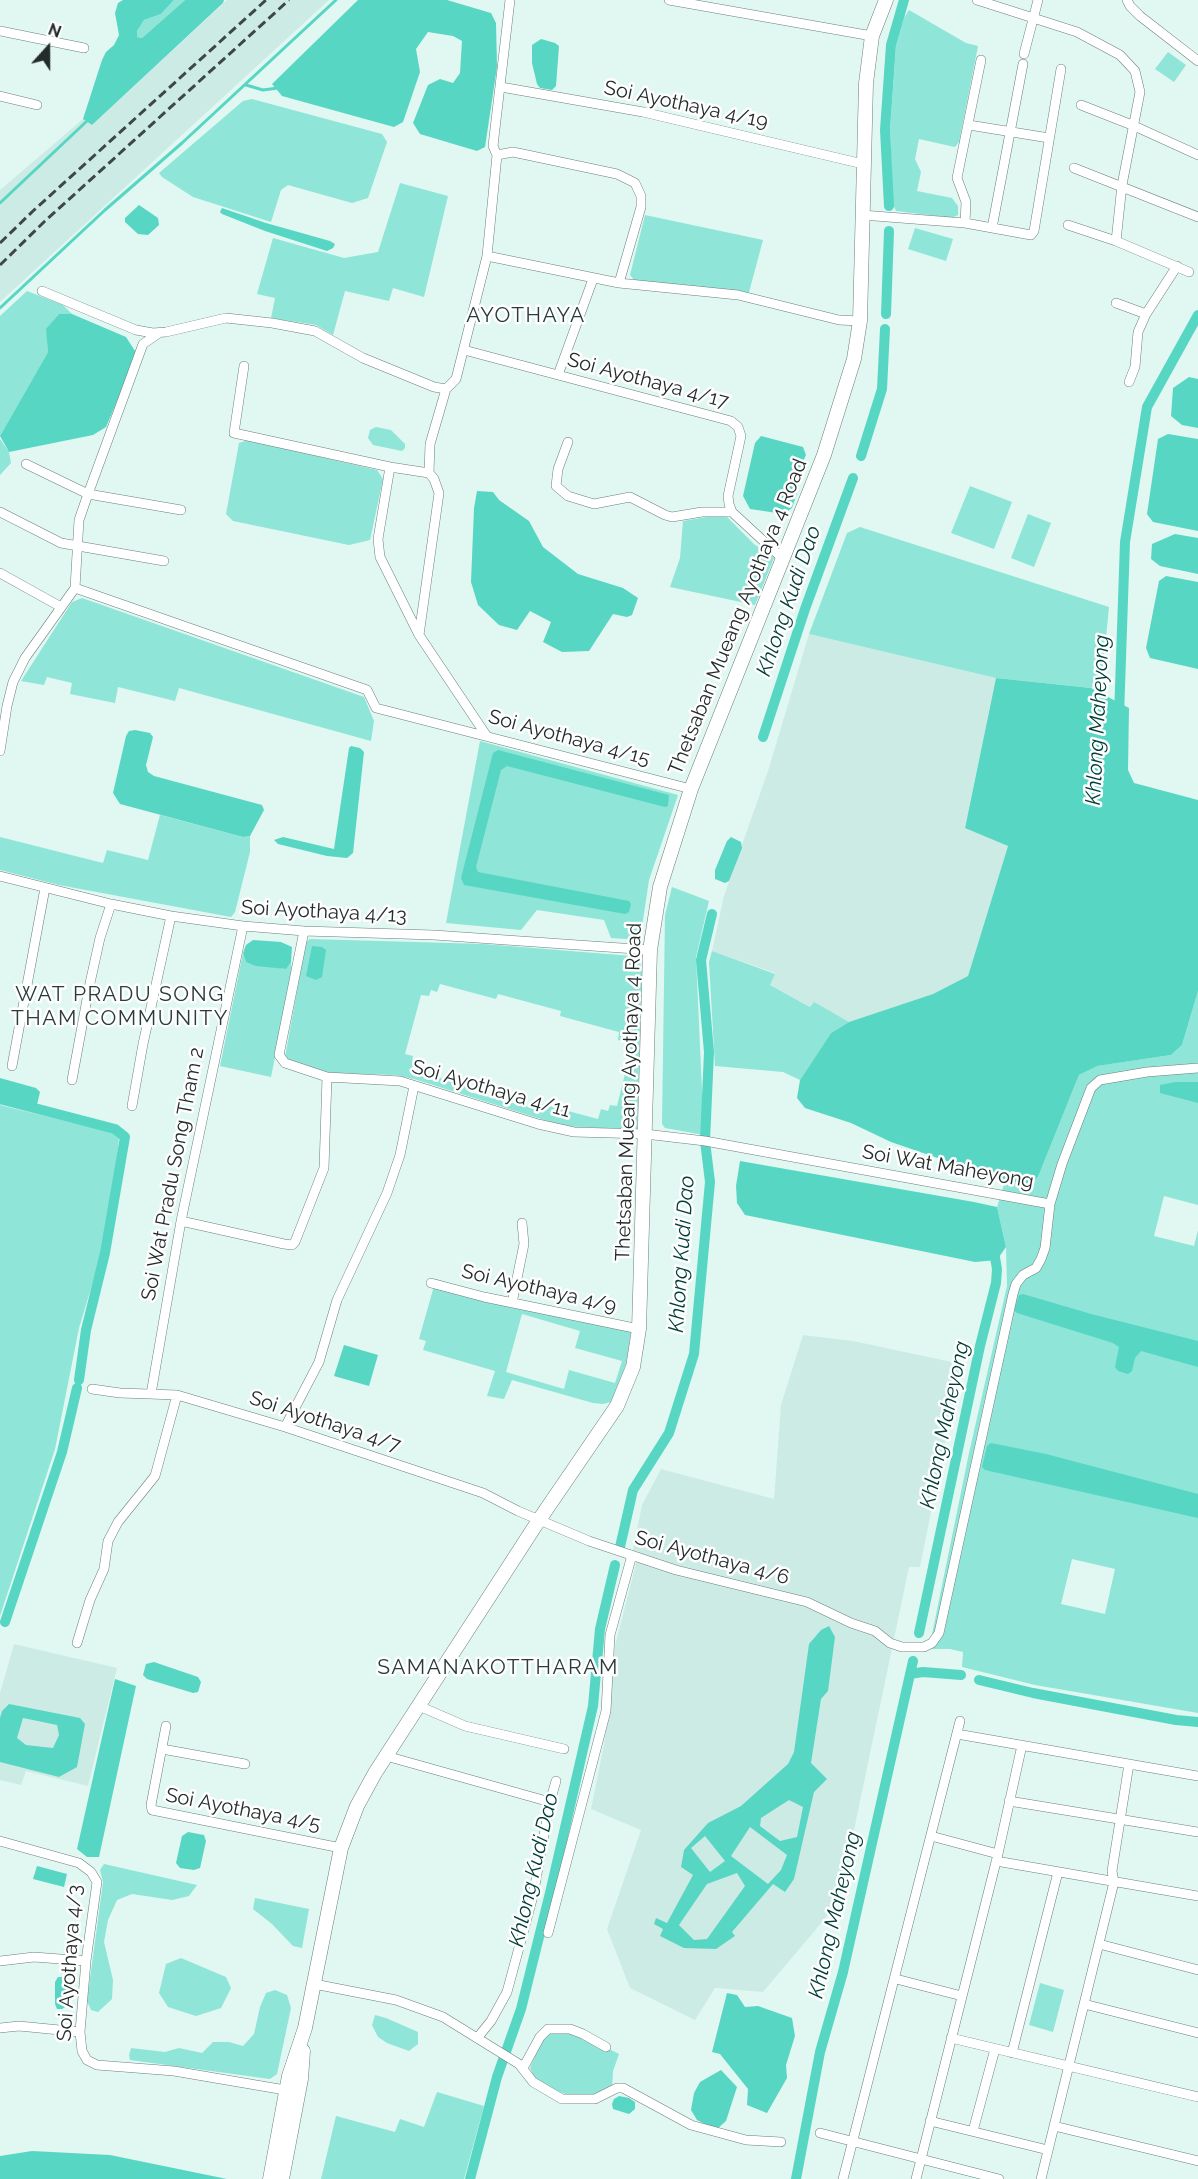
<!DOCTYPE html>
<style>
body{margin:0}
#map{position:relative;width:1198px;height:2179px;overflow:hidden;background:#e1f7f2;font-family:Raleway,sans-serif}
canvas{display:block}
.north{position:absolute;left:18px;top:18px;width:60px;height:60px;-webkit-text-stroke:4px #fefefe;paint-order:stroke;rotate:21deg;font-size:16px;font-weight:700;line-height:24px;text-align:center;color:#242c2b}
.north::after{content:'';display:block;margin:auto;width:21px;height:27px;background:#242c2b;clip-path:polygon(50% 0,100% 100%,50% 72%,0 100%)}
</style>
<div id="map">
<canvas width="1198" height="2179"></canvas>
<div class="north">N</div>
</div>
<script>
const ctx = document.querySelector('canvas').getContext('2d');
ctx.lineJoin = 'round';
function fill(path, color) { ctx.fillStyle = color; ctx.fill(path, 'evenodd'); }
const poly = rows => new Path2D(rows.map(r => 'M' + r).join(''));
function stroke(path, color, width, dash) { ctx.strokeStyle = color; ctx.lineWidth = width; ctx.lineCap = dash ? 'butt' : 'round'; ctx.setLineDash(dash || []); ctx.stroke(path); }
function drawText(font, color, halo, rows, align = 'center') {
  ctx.font = font + ' Raleway,sans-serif'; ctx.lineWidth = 5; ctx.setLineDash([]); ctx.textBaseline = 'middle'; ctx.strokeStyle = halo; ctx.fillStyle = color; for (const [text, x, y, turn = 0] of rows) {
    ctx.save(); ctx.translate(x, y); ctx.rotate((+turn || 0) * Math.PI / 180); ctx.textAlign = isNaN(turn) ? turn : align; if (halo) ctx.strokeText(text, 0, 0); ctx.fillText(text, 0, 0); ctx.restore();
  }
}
fill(poly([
 [227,0,329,0,0,302,0,190,83,119,92,125],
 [809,634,996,678,965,827,1008,846,968,976,933,994,849,1022,814,1003,811,1007,770,985,775,973,712,951,724,896,768,771],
 [803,1335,853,1341,961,1364,920,1567,909,1567,839,1902,763,1992,715,1988,695,2020,630,1988,607,1929,641,1830,591,1809,604,1745,615,1646,639,1552,633,1550,642,1505,661,1469,774,1499,781,1405],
 [14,1644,117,1668,88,1786,26,1771,21,1785,0,1780,0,1693]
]), '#cdebe5');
fill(poly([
 [174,0,185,0,142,38,137,37,137,31,144,20,161,14],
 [909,10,966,43,978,46,959,142,955,147,919,139,915,159,921,172,917,191,952,198,958,206,958,215,952,218,896,211,893,204,890,131,896,46,904,18],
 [1168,52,1186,65,1174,82,1155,69],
 [252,99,382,134,387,142,368,198,352,203,288,185,281,190,271,222,193,197,162,177,159,173,243,101],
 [400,183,448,196,424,297,393,288,389,301,345,291,333,335,316,325,271,318,275,298,257,294,273,238,344,258,378,252],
 [645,215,763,240,748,296,635,281,630,275],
 [915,228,953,239,946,261,908,249],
 [27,291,63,305,72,314,59,314,47,329,48,352,0,436,0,316],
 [376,427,391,430,405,444,405,448,402,451,373,445,368,438,370,430],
 [0,439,9,452,11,463,0,475],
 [248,440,377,470,383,479,370,540,349,545,233,521,226,514,239,443],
 [970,486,1012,502,994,549,951,533],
 [724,514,754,544,774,558,755,605,670,587,680,558,683,521],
 [1028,514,1051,523,1034,567,1011,558],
 [860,527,1109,607,1102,678,1091,688,996,678,809,634,847,533],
 [82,598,364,697,374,721,371,741,179,688,175,701,118,687,115,703,70,694,72,683,47,677,44,685,21,681,72,602],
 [480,741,678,795,649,880,640,940,611,938,604,920,537,910,521,930,446,923],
 [160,815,243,837,250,836,250,852,235,912,231,917,59,885,0,870,0,837,103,863,107,850,148,860],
 [672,887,709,901,696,957,704,1135,665,1128,662,1124,665,915],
 [310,939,484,944,632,956,637,958,642,967,637,1130,563,1126,414,1079,395,1075,331,1073,287,1062,285,1057,306,942],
 [440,984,496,999,498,994,561,1011,560,1016,619,1032,618,1040,626,1042,624,1052,630,1054,617,1106,610,1105,608,1111,601,1109,598,1119,538,1103,536,1109,469,1092,470,1086,418,1072,420,1065,412,1063,413,1056,405,1054,421,995,429,996,431,990,437,992],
 [712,951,775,974,770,985,810,1007,814,1002,849,1022,831,1033,800,1080,783,1072,715,1066,709,962],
 [243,953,246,962,285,969,291,962,292,973,271,1077,220,1066],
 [1198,991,1198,1205,1164,1196,1154,1236,1194,1246,1198,1230,1198,1713,1035,1685,962,1667,963,1652,950,1649,929,1649,969,1453,1007,1286,1006,1247,997,1207,1005,1181,1030,1184,1038,1177,1079,1075,1096,1066,1171,1055,1182,1045],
 [1072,1559,1115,1569,1105,1614,1061,1604],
 [0,1105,114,1133,119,1138,115,1178,102,1252,79,1328,55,1449,0,1616],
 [436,1279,567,1319,631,1331,626,1364,611,1402,603,1404,593,1403,512,1380,504,1399,487,1396,495,1371,423,1350,426,1341,419,1339],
 [522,1314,580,1331,575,1348,622,1361,615,1383,569,1370,564,1389,506,1372],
 [104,1864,197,1885,189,1896,172,1900,132,1894,117,1900,108,1920,104,1942,113,1980,112,1999,98,2012,91,2010,87,2001,103,1882,100,1870],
 [255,1898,309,1909,302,1948,293,1946,272,1924,253,1909],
 [181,1958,226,1977,231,1988,221,2008,196,2016,168,2007,159,1993,166,1964],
 [1040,1983,1064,1990,1053,2032,1029,2025],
 [275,1990,287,1995,291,2008,277,2074,270,2079,130,2060,129,2055,131,2048,165,2052,179,2048,202,2053,213,2042,229,2042,243,2046,254,2034,260,2007,266,1993],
 [375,2015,386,2018,418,2032,418,2044,409,2051,387,2043,378,2037,372,2025],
 [576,2032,619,2054,613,2071,612,2089,598,2098,568,2095,537,2083,530,2068,542,2039,551,2033],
 [437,2092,484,2106,464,2179,321,2179,336,2116,395,2132,400,2119,424,2127]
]), '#8fe5d7');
fill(poly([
 [123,0,174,0,161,14,144,20,137,31,137,37,142,38,185,0,224,0,223,3,92,125,83,119,102,60,106,52,114,45,119,35,115,13,118,3],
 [358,0,447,0,491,13,496,23,497,67,485,147,477,151,420,134,413,123,428,85,440,79,453,83,460,73,462,41,453,36,428,32,416,49,420,72,403,122,394,127,282,96,272,84],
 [541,39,555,43,559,46,556,86,552,90,540,88,537,84,532,63,532,45],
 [139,205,158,218,159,225,148,235,138,234,125,222,125,218],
 [222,208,266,223,330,241,335,244,333,248,327,251,265,231,222,214,220,212],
 [59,314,72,314,126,337,137,354,106,427,93,435,9,452,0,436,48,352,46,329],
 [1189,377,1198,379,1198,428,1182,425,1171,416,1173,388],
 [1168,434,1198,439,1198,531,1153,522,1147,514,1158,439],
 [761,436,803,447,806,455,798,472,799,487,792,508,784,514,750,509,743,496,755,443],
 [477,491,493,492,499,500,529,521,543,547,578,574,623,588,638,598,632,615,627,617,613,614,589,651,562,652,543,642,551,622,530,611,517,630,499,625,478,605,471,582,474,508],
 [1175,534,1198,538,1198,574,1160,566,1151,559,1152,544],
 [1166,576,1198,582,1198,669,1150,658,1146,648,1159,581],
 [996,678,1091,688,1129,708,1128,770,1134,783,1198,800,1198,991,1182,1045,1171,1055,1097,1066,1079,1075,1038,1177,1030,1184,1005,1181,891,1142,851,1123,805,1108,797,1098,800,1080,831,1033,849,1022,933,994,968,976,1008,846,965,828],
 [135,730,150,733,153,737,146,765,148,772,154,776,262,805,264,810,250,836,243,837,120,804,113,793,126,736,129,731],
 [351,746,360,748,364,752,353,853,347,858,327,856,278,844,274,840,283,837,334,849,349,748],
 [498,750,669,795,668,806,665,807,507,766,501,770,476,867,478,872,629,901,631,904,629,912,625,914,464,885,461,878,493,753],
 [731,837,741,842,742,848,729,881,725,883,715,879,715,870,727,841],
 [253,940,281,942,292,947,291,962,286,969,256,966,246,962,243,953,246,945],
 [312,946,322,947,326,950,322,977,316,980,306,976],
 [0,1078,36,1088,40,1092,36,1109,33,1111,0,1103],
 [1175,1082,1198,1082,1198,1103,1160,1093,1160,1085],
 [740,1161,974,1202,997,1207,1006,1247,997,1260,975,1262,745,1215,737,1203,736,1186],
 [1023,1294,1091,1314,1198,1341,1198,1367,1141,1351,1135,1358,1132,1371,1128,1374,1118,1371,1115,1367,1119,1347,1113,1343,1017,1313,1014,1310,1019,1295],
 [344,1345,378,1355,369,1386,334,1376],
 [991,1443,1046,1454,1198,1494,1198,1518,985,1470,982,1467,987,1446],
 [829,1626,835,1637,828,1691,821,1699,811,1763,827,1779,814,1792,794,1879,785,1892,773,1884,732,1932,735,1936,716,1949,684,1948,660,1936,663,1929,654,1924,656,1918,667,1923,693,1875,681,1867,684,1850,708,1823,741,1806,788,1764,794,1752,809,1644,821,1630],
 [789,1800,803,1807,797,1837,780,1841,760,1826,761,1818],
 [750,1827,787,1855,781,1870,768,1884,731,1856],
 [705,1836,725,1861,710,1872,691,1848],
 [737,1873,745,1886,707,1939,694,1940,679,1925,707,1884],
 [154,1662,198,1677,201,1682,198,1692,193,1693,147,1679,143,1675,146,1664],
 [115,1679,136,1686,99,1857,87,1857,77,1849],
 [9,1704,80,1718,85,1724,77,1767,59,1777,0,1762,0,1718,2,1711],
 [23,1718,57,1725,59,1735,53,1748,26,1745,17,1738],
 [188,1832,204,1835,206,1841,200,1868,194,1870,180,1868,176,1863,182,1836],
 [37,1866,67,1874,64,1887,33,1879],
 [58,1977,67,1977,69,1982,67,2006,62,2009,57,2009,55,2004,55,1982],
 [727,1993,737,1995,745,2007,758,2006,792,2018,795,2036,786,2065,787,2078,767,2113,747,2105,748,2089,720,2054,712,2052],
 [721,2070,737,2087,726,2121,716,2130,697,2120,691,2110,694,2093,700,2082],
 [619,2096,629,2098,635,2102,635,2109,629,2114,613,2109,612,2104,614,2099],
 [32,2151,110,2155,227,2179,0,2179,0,2156]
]), '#58d6c4');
stroke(poly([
 [246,85,263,90,278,88],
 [0,203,88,120],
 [0,308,105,210,182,143,336,0]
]), '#58d6c4', 3);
stroke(poly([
 [889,206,885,130,891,45,904,0],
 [886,314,889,231],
 [861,456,882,389,885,329],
 [1119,716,1125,542,1147,407,1198,315],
 [763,737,805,609,853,478],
 [0,1099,115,1129,125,1137,105,1253,86,1330,79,1380],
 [620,1547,633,1490,669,1433,694,1354,710,1182,705,1141,709,1052,701,960,712,914],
 [5,1622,62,1452,77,1388],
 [919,1633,980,1346,996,1283,997,1269,993,1246],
 [910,1674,923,1672,961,1675],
 [979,1680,1033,1693,1176,1720,1198,1722],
 [470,2179,497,2077,521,2009,550,1893,593,1706,600,1629,615,1565],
 [796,2179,820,2052,843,1972,913,1661]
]), '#58d6c4', 10);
const street = poly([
 [669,0,872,36],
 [977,0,1077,32,1120,55,1135,71,1140,92,1122,185,1116,241],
 [1127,0,1130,6,1140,16,1198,61],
 [0,31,84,48],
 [1024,54,1038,0],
 [501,87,643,112,863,164],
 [0,96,37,105],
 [1081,105,1132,125,1198,155],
 [969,125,1049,138],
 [497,155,513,152,617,174,635,183,641,196,641,207,619,283],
 [1074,168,1198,217],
 [862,215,965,223,1031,235,1034,231,1061,69],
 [965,223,966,202,957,178,981,60],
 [1068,225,1116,241,1189,272],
 [992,228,1023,64],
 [487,256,619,283,738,295,839,320,860,321],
 [42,291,136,330,153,333,166,332,226,318,272,323,315,331,363,358,434,387,446,389],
 [1116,303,1146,314],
 [464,350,731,421,738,427,741,436,728,496,729,504,732,512,783,559],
 [244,366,234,433,390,467,429,473],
 [558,375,593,279],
 [1129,382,1135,367,1138,332,1146,314,1177,266],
 [568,442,558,469,556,486,568,496,594,504,630,497,665,515,672,517,702,512,732,512],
 [26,464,88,494,143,344,159,333],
 [390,467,378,539,380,557,419,635,486,735],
 [0,512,61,543,164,561],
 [0,573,61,607],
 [75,588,367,690,376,708,691,789],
 [419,635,439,493,434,479,429,473,430,444,446,389,456,379,487,256,497,155,493,146,510,0],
 [0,751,7,706,13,682,25,658,75,588,79,520,88,494,181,510],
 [0,876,111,904,171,916,243,926,304,931,434,935,650,950],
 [304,931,279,1055,285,1063,327,1077,400,1081,538,1124,574,1132,645,1134,705,1141,1050,1204],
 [12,1066,45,888],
 [72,1080,90,983,100,938,111,904],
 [132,1106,143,1044,171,916],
 [181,1221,284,1244,292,1245,295,1242,324,1168,327,1077],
 [431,1283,484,1297,639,1329],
 [512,1303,524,1244,522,1223],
 [92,1389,120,1393,177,1395,285,1427,483,1493,518,1511,589,1541,676,1570,807,1602,851,1623,875,1631,890,1643,902,1647,924,1647,932,1643,939,1633,1013,1294,1016,1284,1023,1275,1036,1268,1041,1259,1045,1248,1050,1204,1062,1164,1091,1088,1100,1080,1147,1072,1198,1068],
 [151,1394,181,1221,243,926],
 [285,1427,319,1362,337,1300,387,1193,400,1155,414,1086],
 [77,1643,90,1600,104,1569,108,1541,118,1522,155,1476,177,1395],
 [419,1706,465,1726,564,1749],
 [166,1726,151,1805,152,1810,341,1848],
 [957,1734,1198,1776],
 [162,1749,245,1764],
 [386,1756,550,1802],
 [1009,1801,1198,1832],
 [931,1836,998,1854],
 [0,1841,79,1863,91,1872,97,1882,86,1961,80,2032,82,2051,87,2060,97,2065,174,2071,291,2091],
 [996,1861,1198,1896],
 [548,1933,606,1711,610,1635,632,1555],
 [1099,1944,1198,1970],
 [0,1961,34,1957,86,1961],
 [896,1979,962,1996],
 [314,1984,396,2000,443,2017,519,2064,533,2082,562,2099,595,2099,617,2088,623,2088,691,2125,746,2140,781,2142],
 [1084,2004,1198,2033],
 [0,2028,19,2026,80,2032],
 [478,2037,491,2021,507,1992,533,1896,550,1802,556,1781],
 [951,2038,1198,2097],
 [1012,2053,1058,1872],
 [523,2068,540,2037,548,2029,570,2029,583,2034,606,2047],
 [930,2121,1048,2150],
 [1054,2126,1198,2161],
 [973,2131,995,2049],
 [820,2133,999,2179],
 [843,2179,960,1721],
 [916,2179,998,1854,1022,1745],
 [1041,2179,1114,1882,1112,1871,1129,1764]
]);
const secondary = poly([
 [270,2179,289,2076,305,2028,341,1848,357,1806,375,1773,539,1520,617,1406,633,1367,639,1329,650,950,660,887,691,789,824,455,854,359,860,321,866,83,872,36,886,0],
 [282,2179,301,2079,303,2051]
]);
stroke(street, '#6c7f7c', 10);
stroke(secondary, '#6c7f7c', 15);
stroke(street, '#fff', 9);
stroke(secondary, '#fff', 14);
stroke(poly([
 [0,243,33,211,266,0],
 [0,265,45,221,289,0]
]), '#3d4745', 3, [9, 4.5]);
drawText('20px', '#242c2b', '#fefefe', [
 ["Soi Ayothaya 4/19",686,105,12],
 ["Soi Ayothaya 4/17",648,381,15],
 ["Thetsaban Mueang Ayothaya 4 Road",738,617,-68],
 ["Soi Ayothaya 4/15",569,738,15],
 ["Soi Ayothaya 4/13",324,912,3],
 ["Soi Ayothaya 4/11",491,1089,16],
 ["Thetsaban Mueang Ayothaya 4 Road",629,1092,-88],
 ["Soi Wat Maheyong",948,1167,10],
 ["Soi Wat Pradu Song Tham 2",173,1174,-79],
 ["Soi Ayothaya 4/9",539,1289,13],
 ["Soi Ayothaya 4/7",325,1422,18],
 ["Soi Ayothaya 4/6",712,1558,15],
 ["Soi Ayothaya 4/5",243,1810,11],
 ["Soi Ayothaya 4/3",70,1963,-86]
]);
ctx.letterSpacing = '1.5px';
drawText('21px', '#2a3c39', '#fefefe', [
 ["AYOTHAYA",526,316],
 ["WAT PRADU SONG",120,995],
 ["THAM COMMUNITY",120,1019],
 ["SAMANAKOTTHARAM",498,1668]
]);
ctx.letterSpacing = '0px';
drawText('italic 21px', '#003d36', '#fefefe', [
 ["Khlong Kudi Dao",789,601,-71],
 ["Khlong Maheyong",1098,720,-87],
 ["Khlong Kudi Dao",682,1254,-86],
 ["Khlong Maheyong",945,1425,-78],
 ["Khlong Kudi Dao",534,1870,-77],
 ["Khlong Maheyong",835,1915,-77]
]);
</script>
